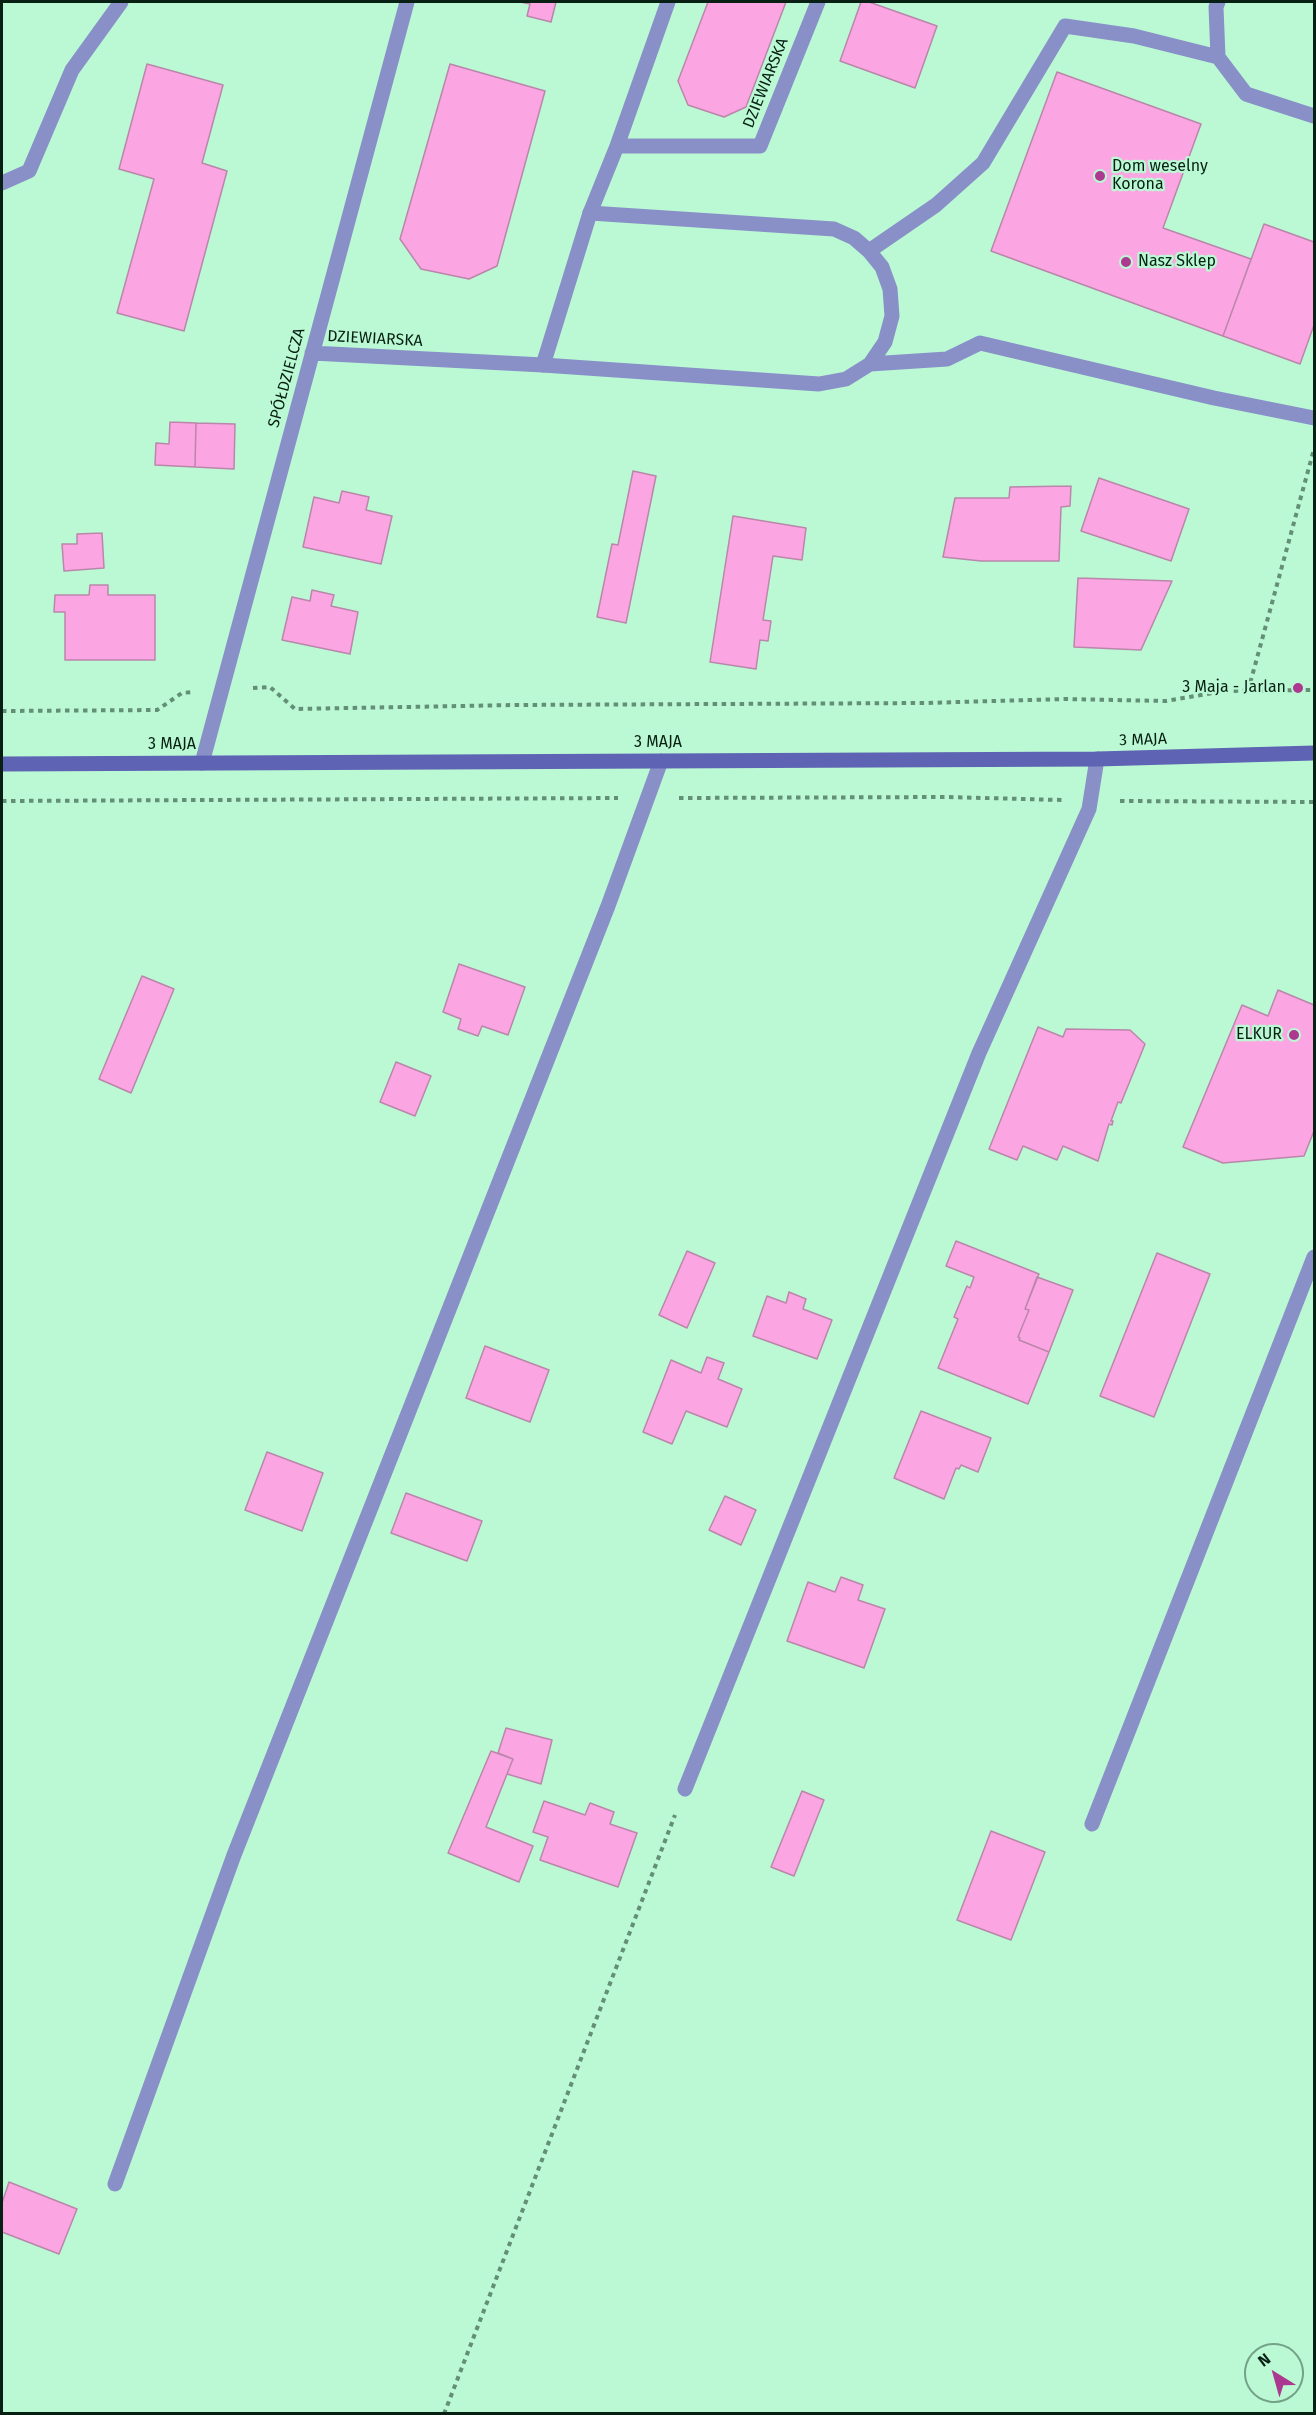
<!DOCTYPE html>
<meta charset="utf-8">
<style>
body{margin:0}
#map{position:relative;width:1316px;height:2415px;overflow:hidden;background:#bbf9d5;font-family:"Fira Sans",sans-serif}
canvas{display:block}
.frame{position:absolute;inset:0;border:3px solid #072013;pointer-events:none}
.north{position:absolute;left:1244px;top:2343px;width:60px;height:60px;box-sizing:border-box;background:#bbf9d5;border:2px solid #73a287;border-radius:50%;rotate:323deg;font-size:16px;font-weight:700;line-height:24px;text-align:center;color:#072013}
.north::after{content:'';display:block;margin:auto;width:21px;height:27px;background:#ac3890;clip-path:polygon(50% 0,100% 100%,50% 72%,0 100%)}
</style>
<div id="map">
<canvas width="1316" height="2415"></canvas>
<div class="frame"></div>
<div class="north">N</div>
</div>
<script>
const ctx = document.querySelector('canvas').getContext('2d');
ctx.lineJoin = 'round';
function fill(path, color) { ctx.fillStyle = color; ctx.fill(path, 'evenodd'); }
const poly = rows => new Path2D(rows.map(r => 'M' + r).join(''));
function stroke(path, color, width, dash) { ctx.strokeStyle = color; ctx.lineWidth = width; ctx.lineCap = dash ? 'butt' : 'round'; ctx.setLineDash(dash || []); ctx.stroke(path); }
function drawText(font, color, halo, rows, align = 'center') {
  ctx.font = font + ' "Fira Sans",sans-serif'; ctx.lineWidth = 4.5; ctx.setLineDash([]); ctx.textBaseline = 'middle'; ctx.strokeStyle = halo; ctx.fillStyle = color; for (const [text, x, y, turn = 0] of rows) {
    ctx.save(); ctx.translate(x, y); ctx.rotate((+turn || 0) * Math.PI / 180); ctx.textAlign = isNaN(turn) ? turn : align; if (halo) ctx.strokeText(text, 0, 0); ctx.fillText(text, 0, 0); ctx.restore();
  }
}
const building = poly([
 [520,2,556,2,551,22,527,16,530,4,520,2],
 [708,2,786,2,746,107,724,117,688,105,678,81,708,2],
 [861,2,869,2,937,26,915,88,840,61,861,2],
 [147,64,223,85,202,163,227,171,184,331,117,313,154,179,119,169,147,64],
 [450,64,545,91,497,266,469,279,421,269,400,239,450,64],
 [1057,72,1201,124,1163,228,1251,259,1223,336,991,251,1057,72],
 [1264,224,1314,242,1314,325,1300,364,1223,336,1264,224],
 [170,422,196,423,195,467,155,465,156,443,169,444,170,422],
 [196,423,235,424,234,469,195,467,196,423],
 [633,471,656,476,626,623,597,617,612,544,618,545,633,471],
 [1099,478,1189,509,1171,561,1081,531,1099,478],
 [1071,486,1070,506,1061,507,1059,561,981,561,943,557,955,498,1009,498,1010,487,1071,486],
 [342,491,369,497,366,510,392,516,381,564,303,547,314,497,339,503,342,491],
 [733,516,806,528,802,560,773,556,763,620,771,621,768,641,760,640,756,669,710,662,733,516],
 [102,533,104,568,64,571,62,544,77,544,77,534,102,533],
 [1078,578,1172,581,1141,650,1074,647,1078,578],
 [90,585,108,585,108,595,155,595,155,660,65,660,65,612,54,612,55,595,89,595,90,585],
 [312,590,334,595,331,606,358,612,350,654,282,640,292,597,310,601,312,590],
 [459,964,525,987,508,1035,482,1026,478,1036,458,1029,461,1019,443,1012,459,964],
 [142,976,174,989,131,1093,99,1079,142,976],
 [1278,990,1314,1005,1314,1131,1304,1156,1223,1163,1183,1147,1242,1005,1268,1016,1278,990],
 [1038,1027,1063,1037,1066,1029,1130,1030,1145,1044,1121,1103,1118,1102,1111,1121,1113,1121,1112,1125,1109,1124,1098,1161,1063,1146,1057,1160,1023,1146,1017,1160,989,1149,1038,1027],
 [396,1062,431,1076,415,1116,380,1102,396,1062],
 [956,1241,1039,1274,1025,1309,1029,1310,1018,1337,1020,1338,1019,1340,1049,1352,1028,1404,938,1368,958,1319,954,1317,967,1286,970,1288,974,1277,946,1266,956,1241],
 [687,1251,715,1263,687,1328,659,1315,687,1251],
 [1157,1253,1210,1274,1154,1417,1100,1396,1157,1253],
 [1037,1277,1073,1290,1049,1352,1019,1340,1020,1338,1018,1337,1029,1310,1025,1309,1037,1277],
 [789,1292,806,1299,803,1309,832,1320,817,1359,753,1336,767,1296,786,1303,789,1292],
 [485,1346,549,1370,530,1422,466,1398,485,1346],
 [707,1357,724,1363,718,1379,742,1389,727,1427,686,1411,672,1444,643,1432,671,1360,701,1373,707,1357],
 [921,1411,991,1438,978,1472,961,1465,959,1469,956,1468,944,1499,894,1478,921,1411],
 [267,1452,323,1473,302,1531,245,1510,267,1452],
 [406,1493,482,1521,467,1561,391,1533,406,1493],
 [725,1496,756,1510,741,1545,709,1530,725,1496],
 [841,1577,863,1585,858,1600,885,1609,864,1668,787,1641,808,1582,835,1592,841,1577],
 [506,1728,552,1740,541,1784,507,1774,513,1759,498,1753,506,1728],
 [491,1751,513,1759,486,1827,533,1846,519,1882,448,1853,491,1751],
 [802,1791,824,1800,794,1876,771,1867,802,1791],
 [544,1801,585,1815,590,1803,614,1812,610,1824,637,1833,618,1887,540,1860,548,1837,533,1832,544,1801],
 [991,1831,1045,1852,1011,1940,957,1920,991,1831],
 [9,2182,77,2209,59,2254,2,2232,2,2203,9,2182]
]);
fill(building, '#fba6e2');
stroke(building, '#ba86aa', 1.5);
stroke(poly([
 [253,688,270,687,295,709,514,705,925,703,1064,699,1166,701,1224,691,1314,690],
 [1248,691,1314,449],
 [2,711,157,710,182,693,192,692],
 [679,798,946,797,1062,800],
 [2,801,618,798],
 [1120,801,1314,802],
 [444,2414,675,1815]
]), '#638f76', 4, [4.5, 4.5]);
stroke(poly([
 [1218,2,1216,7,1218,57,1246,94,1314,116],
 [590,213,834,229,854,238,869,251,882,267,890,289,892,316,885,342,870,364],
 [869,251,936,205,983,163,1065,26,1134,36,1218,57],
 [543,365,819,384,846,379,870,364,947,359,980,343,1214,398,1314,418],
 [685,1789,979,1053,1089,809,1097,759],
 [1092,1824,1314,1257],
 [115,2184,234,1855,608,906,661,761]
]), '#8990c8', 15);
stroke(poly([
 [617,146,760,146,818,2],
 [2,183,29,171,72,70,121,2],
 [312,353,543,365,590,213,617,146,668,2],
 [202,763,407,2]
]), '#8990c8', 15);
stroke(poly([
 [2,764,1097,759,1314,753]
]), '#5e63b4', 15);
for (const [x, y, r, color] of [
 [1100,176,6,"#ac3890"],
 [1126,262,6,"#ac3890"],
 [1298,688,6,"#ac3890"],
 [1294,1035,6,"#ac3890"]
]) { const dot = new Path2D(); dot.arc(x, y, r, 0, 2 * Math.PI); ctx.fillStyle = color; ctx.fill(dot); stroke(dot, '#bbf9d5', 2); }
drawText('16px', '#072013', '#bbf9d5', [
 ["DZIEWIARSKA",766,83,-68],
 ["DZIEWIARSKA",375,339,3],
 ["SPÓŁDZIELCZA",287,378,-75],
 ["3 MAJA",1143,740,-2],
 ["3 MAJA",658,743],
 ["3 MAJA",172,745]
]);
drawText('16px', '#072013', '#bbf9d5', [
 ["Dom weselny",1112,167],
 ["Korona",1112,185],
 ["Nasz Sklep",1138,262],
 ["3 Maja - Jarlan",1286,688,"right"],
 ["ELKUR",1282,1035,"right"]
], 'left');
</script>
